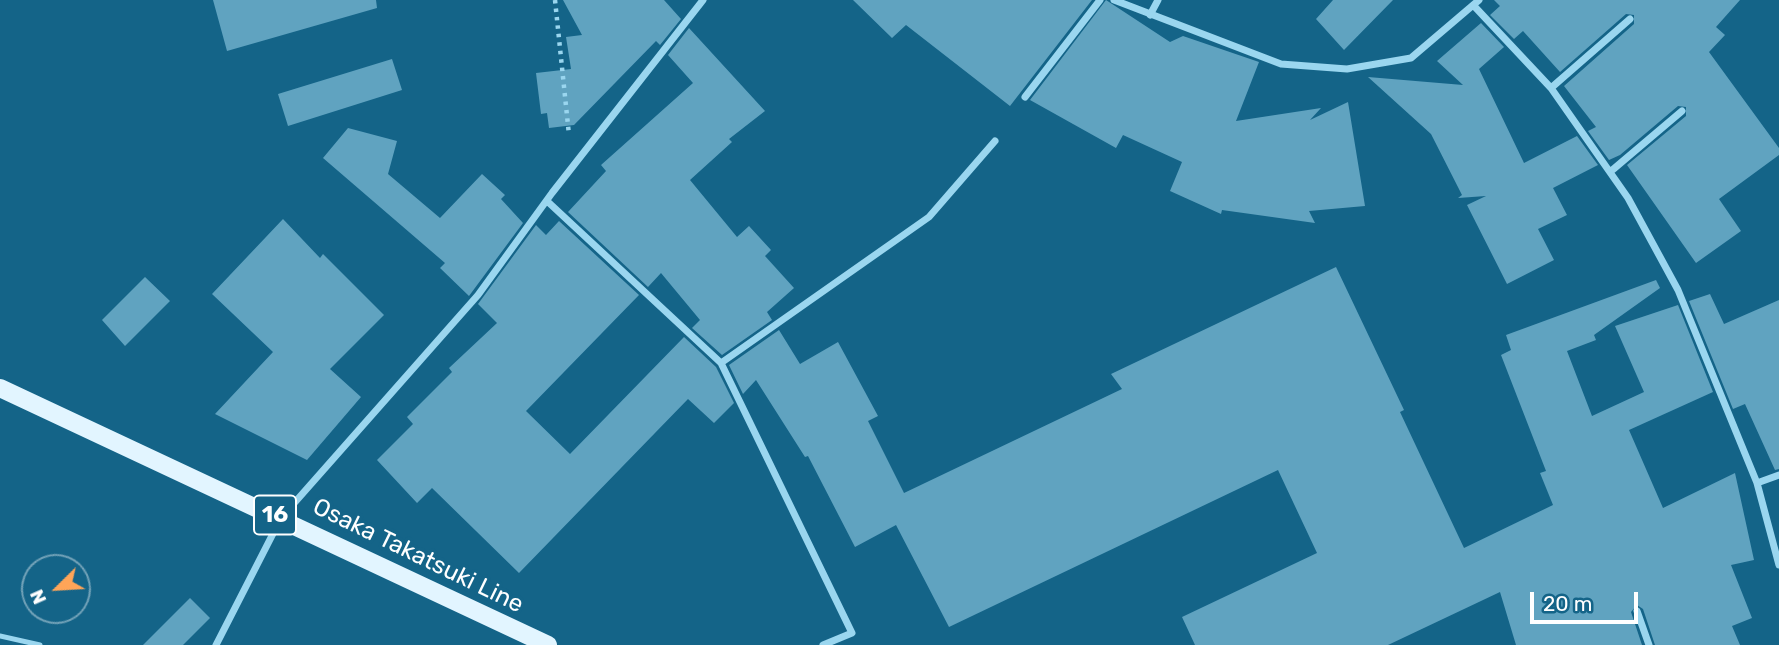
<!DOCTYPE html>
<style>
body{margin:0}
#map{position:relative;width:1779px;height:645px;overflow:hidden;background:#146488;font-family:Rubik,sans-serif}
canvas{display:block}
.north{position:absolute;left:21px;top:554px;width:70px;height:70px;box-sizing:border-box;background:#146488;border:2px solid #72a2b8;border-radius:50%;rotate:246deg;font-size:19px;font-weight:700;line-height:28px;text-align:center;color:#fff}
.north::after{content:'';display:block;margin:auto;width:24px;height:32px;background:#ffa558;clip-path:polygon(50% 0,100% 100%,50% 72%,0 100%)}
.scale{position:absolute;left:1530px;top:592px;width:108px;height:32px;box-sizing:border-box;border:4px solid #fff;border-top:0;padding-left:9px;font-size:21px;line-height:24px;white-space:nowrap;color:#fff;-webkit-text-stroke:5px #146488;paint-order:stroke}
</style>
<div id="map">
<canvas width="1779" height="645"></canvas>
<div class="north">N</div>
<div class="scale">20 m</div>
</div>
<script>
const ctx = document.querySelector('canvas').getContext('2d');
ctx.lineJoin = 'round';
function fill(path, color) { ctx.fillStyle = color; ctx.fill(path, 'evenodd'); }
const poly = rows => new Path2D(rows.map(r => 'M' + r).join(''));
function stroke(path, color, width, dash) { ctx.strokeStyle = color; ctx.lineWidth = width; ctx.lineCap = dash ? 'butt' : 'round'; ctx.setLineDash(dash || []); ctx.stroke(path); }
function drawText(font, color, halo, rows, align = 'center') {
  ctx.font = font + ' Rubik,sans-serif'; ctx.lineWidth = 7; ctx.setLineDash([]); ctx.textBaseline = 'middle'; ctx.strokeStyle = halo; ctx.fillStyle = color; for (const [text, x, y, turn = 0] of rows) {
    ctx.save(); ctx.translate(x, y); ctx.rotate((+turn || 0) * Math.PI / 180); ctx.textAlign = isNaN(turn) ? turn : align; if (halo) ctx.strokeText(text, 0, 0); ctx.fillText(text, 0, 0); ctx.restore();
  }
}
fill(poly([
 [213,0,376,0,377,8,227,51],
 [563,0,664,0,681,19,660,45,656,41,574,125,549,128,547,113,541,114,536,73,571,69,566,37,582,35],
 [853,0,1092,0,1010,106,906,25,892,38],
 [1106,0,1170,42,1183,36,1259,62,1236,121,1321,108,1310,120,1348,102,1365,206,1309,211,1315,223,1222,210,1221,214,1170,191,1182,162,1123,135,1116,148,1030,100],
 [1333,0,1393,0,1344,50,1316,19],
 [1494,0,1740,0,1716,27,1725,35,1709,52,1779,148,1779,155,1719,199,1741,231,1696,263,1627,165,1686,116,1686,107,1678,106,1620,155,1609,160,1588,131,1596,127,1564,86,1634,24,1634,15,1626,14,1560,72,1523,31,1514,39,1490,15,1500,6],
 [1481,23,1504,47,1479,69,1524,163,1577,136,1598,165,1553,188,1567,215,1538,229,1554,260,1507,284,1467,205,1486,196,1458,198,1462,195,1431,134,1368,77,1463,85,1437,61],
 [689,28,765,111,729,139,732,142,690,180,737,237,749,226,771,250,765,256,794,288,767,312,772,320,722,355,692,328,700,320,661,273,648,287,568,212,606,171,601,165,693,83,668,55],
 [392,59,402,90,288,126,278,94],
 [348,128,397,141,388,174,440,218,482,174,505,195,501,199,523,223,469,296,440,268,445,263,323,158],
 [283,219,320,258,323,254,384,315,330,369,361,397,307,460,215,414,273,352,212,294],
 [559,221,639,295,526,411,570,454,684,337,716,367,734,403,714,423,688,399,519,573,432,488,417,503,377,460,413,424,407,417,452,372,449,368,497,323,478,304,536,225,546,235],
 [1336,267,1404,410,1400,412,1464,548,1553,505,1540,473,1546,471,1501,355,1511,350,1506,335,1656,280,1660,288,1594,335,1596,340,1567,351,1592,416,1644,392,1615,326,1678,305,1713,392,1629,430,1663,508,1735,473,1754,560,1731,565,1752,618,1732,626,1740,645,1655,645,1643,609,1637,605,1631,612,1642,645,1516,645,1500,592,1388,645,1195,645,1182,617,1317,553,1278,470,949,627,896,525,855,547,808,456,805,457,756,380,743,394,729,365,779,330,800,364,838,342,878,416,868,421,904,493,1122,389,1111,374],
 [145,277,170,301,125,346,102,320],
 [1710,294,1724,324,1779,300,1779,469,1775,470,1745,404,1733,409,1689,301],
 [190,598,210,618,183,645,143,645]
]), '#60a3c0');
stroke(poly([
 [555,0,569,135]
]), '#9ad6ef', 4.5, [3.5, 5]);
stroke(poly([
 [0,636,40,645]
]), '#9ad6ef', 5);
stroke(poly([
 [1114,0,1281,64,1347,69,1411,58,1479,0],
 [1475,7,1551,88,1628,198,1678,290,1757,483,1779,475],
 [1150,15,1158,0],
 [1551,88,1630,19],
 [1025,97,1100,0],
 [1610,172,1682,111],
 [547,201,721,363,852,633,823,645],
 [721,363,929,217,995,141],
 [1757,483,1779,565],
 [1637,611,1649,645],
 [216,645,281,518,478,295,552,193,703,0]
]), '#9ad6ef', 7);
stroke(poly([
 [0,388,548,645]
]), '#e2f5ff', 18);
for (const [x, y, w] of [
 [275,515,42]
]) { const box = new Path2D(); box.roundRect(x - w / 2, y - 19.5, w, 39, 5); ctx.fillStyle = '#146488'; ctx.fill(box); stroke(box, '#fff', 2); }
drawText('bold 23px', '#fff', null, [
 ["16",275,515]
]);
drawText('24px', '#fff', '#146488', [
 ["Osaka Takatsuki Line",418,556,26]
]);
</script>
